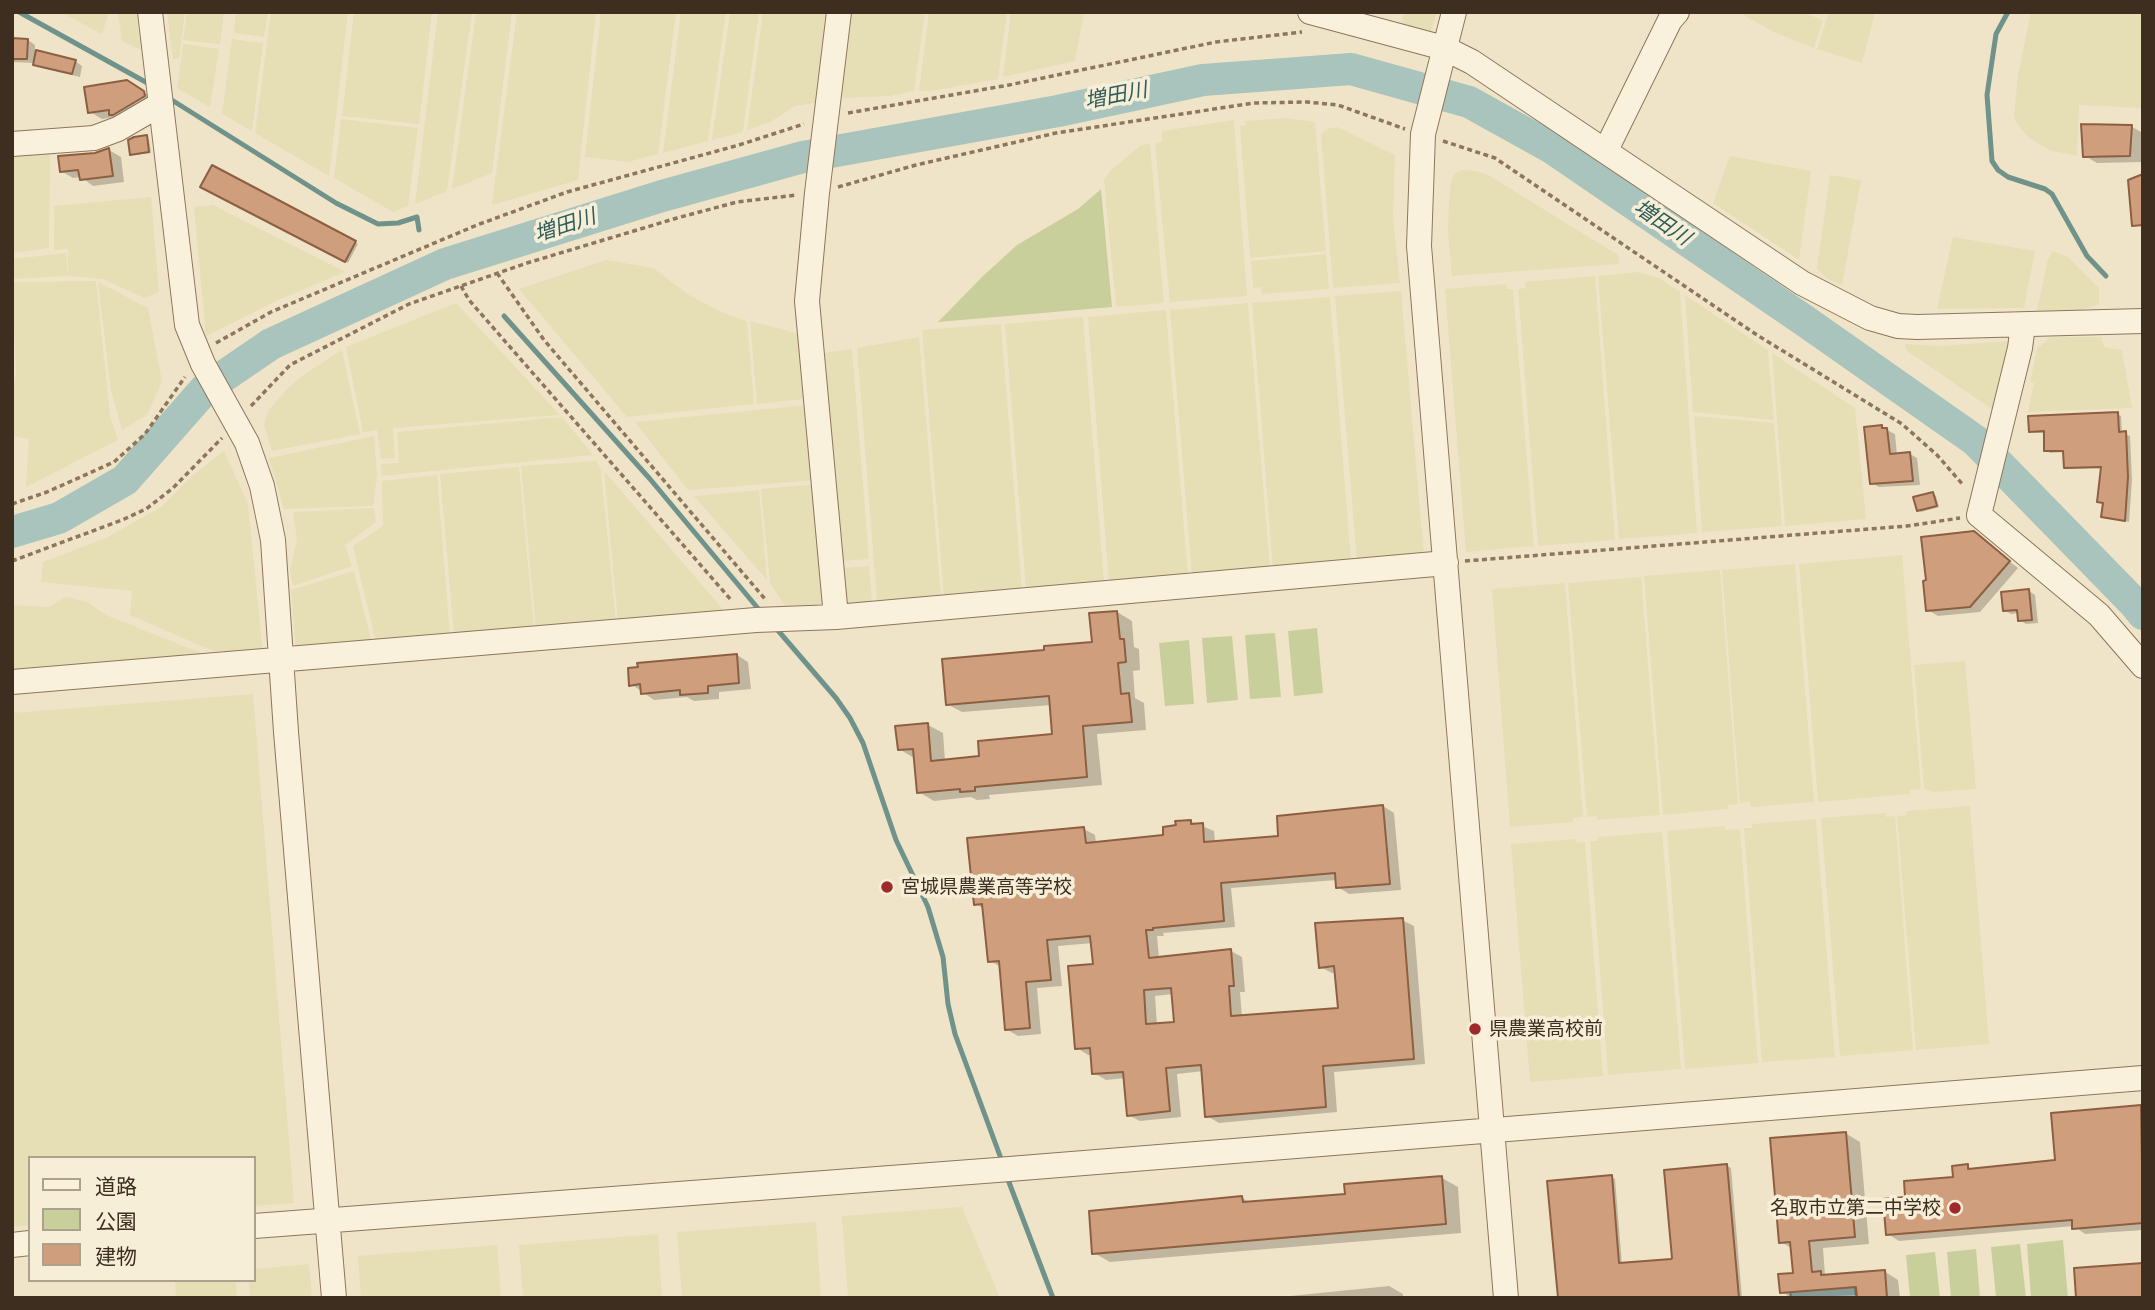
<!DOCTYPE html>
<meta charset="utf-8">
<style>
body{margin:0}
#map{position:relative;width:2155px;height:1310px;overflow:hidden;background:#f0e4c8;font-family:Literata,"Noto Sans JP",serif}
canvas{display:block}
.frame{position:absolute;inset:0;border:14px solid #3d2e20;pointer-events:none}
.legend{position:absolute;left:28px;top:1156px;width:228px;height:126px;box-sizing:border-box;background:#f7eed8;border:2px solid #ada18e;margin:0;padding:9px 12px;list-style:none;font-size:21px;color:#3d2e20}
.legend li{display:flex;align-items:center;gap:14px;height:35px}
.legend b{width:35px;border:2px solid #ada18e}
</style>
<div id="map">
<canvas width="2155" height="1310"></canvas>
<div class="frame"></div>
<ul class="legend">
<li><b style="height:9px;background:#faf1dc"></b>道路</li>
<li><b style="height:19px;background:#c9cf9b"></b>公園</li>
<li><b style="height:19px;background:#cf9f7d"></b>建物</li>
</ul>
</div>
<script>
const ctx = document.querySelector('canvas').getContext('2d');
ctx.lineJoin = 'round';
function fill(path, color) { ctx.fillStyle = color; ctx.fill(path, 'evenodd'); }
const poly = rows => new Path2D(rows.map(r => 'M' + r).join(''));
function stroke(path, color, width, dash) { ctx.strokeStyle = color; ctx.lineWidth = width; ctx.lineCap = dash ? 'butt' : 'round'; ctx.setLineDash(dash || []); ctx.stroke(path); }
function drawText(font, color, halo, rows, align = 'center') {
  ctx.font = font + ' Literata,"Noto Sans JP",serif'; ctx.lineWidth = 7; ctx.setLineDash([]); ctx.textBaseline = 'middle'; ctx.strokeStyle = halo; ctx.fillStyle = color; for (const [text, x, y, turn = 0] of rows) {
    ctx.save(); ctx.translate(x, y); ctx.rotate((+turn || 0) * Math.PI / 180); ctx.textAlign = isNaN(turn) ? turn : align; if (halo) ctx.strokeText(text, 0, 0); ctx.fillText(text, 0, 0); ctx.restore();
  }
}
fill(poly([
 [60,12,109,12,102,34],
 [118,12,136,12,141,50,122,41],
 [167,12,185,12,179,59,173,59],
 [187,12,224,12,220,44,183,40],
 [236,12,268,12,264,37,234,33],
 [271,12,348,12,329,176,255,133],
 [354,12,432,12,419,124,342,116],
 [438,12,472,12,447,191,415,204],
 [476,12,512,12,492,173,452,189],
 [517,12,596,12,578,180,492,205],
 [601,12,676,12,658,154,628,162,585,157],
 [681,12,726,12,708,141,663,153],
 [730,12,759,12,743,132,712,140],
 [763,12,828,12,815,103,795,106,770,122,747,130],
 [849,12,925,12,914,91,890,96,844,98,840,94],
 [929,12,1007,12,998,79,930,91,919,91],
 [1011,12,1084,12,1075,61,1003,77],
 [1404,12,1437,12,1430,34,1401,30],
 [1738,12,1801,12,1823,20,1814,48,1774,32],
 [1829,12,1875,12,1862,63,1817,49],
 [2031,12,2143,12,2143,108,2079,105,2077,156,2049,150,2029,138,2017,124,2014,116,2018,75],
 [232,39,263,43,252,131,222,114],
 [183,44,219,49,210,107,177,88],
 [1285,118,1315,122,1326,251,1250,258,1240,126,1246,125,1245,121],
 [341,119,418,128,408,206,393,212,334,178],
 [1234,120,1247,296,1170,302,1155,144,1162,142,1162,131],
 [1337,127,1395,155,1393,217,1400,283,1333,288,1321,134,1327,129],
 [1150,144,1164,303,1116,307,1104,180,1110,171,1141,145],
 [50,152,49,248,12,253,12,154],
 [1730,156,1811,171,1799,260,1713,203],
 [1464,170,1476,171,1488,175,1618,255,1619,264,1452,276,1448,232,1449,202,1451,181,1456,172],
 [1830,175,1861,180,1842,285,1828,279,1817,269],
 [151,197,159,292,144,298,103,279,68,276,12,279,12,259,66,253,68,276,68,249,54,250,54,206],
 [213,205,345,272,276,301,206,336,194,207],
 [1953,237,2035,251,2024,308,1937,309],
 [2053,251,2068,257,2099,288,2099,304,2078,311,2037,311,2048,259],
 [1326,254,1329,289,1262,294,1261,287,1253,288,1251,261],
 [606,260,653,268,689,295,721,312,747,321,754,404,627,417,519,289],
 [1639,272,1661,279,1680,292,1697,533,1619,539,1598,276],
 [1595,276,1615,540,1538,546,1518,289,1526,288,1525,282],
 [96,281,110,416,118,440,26,487,29,439,12,436,12,398,16,373,12,282],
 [98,282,148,308,162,382,147,415,122,430,111,391],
 [1506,284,1507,289,1513,289,1534,546,1466,552,1445,289],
 [1401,291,1424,556,1357,562,1335,296],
 [1685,295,1768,350,1774,420,1693,412],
 [1330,297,1351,562,1273,569,1252,303],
 [456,303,560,415,393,428,395,458,381,459,377,430,363,432,346,347],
 [1248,303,1270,569,1192,576,1170,310],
 [1166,310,1188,576,1109,582,1088,317],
 [1083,317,1104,583,1026,589,1005,324],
 [750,321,800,334,806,391,802,392,803,399,757,404],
 [1001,324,1022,590,944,596,922,330],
 [919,337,941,596,877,601,857,348],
 [2050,337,2101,337,2104,347,2122,350,2132,408,2028,412,2034,383,2030,382,2037,349],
 [2011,341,1996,412,1906,350,1905,344,1941,346],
 [852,349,869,559,840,561,823,353],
 [342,350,360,434,272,451,264,425,268,411,289,387,306,373],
 [1772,353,1855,408,1866,519,1785,526],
 [809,405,817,480,688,490,635,422],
 [1694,416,1774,423,1782,526,1702,532],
 [562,417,593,455,382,476,381,464,399,463,397,432],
 [374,436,377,475,373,506,284,509,269,458],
 [224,451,248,504,263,654,213,651,130,615,132,591,41,582,43,562,106,538,161,507,193,475],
 [596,461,601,470,616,622,536,629,521,466],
 [519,467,534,629,454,636,440,474],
 [604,471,727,614,618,623],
 [437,475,450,635,376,642,353,546,383,526,382,481],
 [818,484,829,605,787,609,770,583,761,489],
 [759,490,767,580,694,496],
 [374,508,376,522,345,545,352,566,293,586,290,570,297,540,293,512],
 [1902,555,1921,789,1910,790,1910,794,1818,802,1799,564],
 [1795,564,1814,802,1751,807,1750,802,1740,803,1722,570],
 [869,566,872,602,845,604,842,568],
 [1720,570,1738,804,1728,805,1728,809,1663,815,1644,576],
 [354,571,372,644,296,651,291,590],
 [1641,577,1660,815,1597,820,1597,816,1587,817,1568,583],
 [1565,583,1583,817,1573,818,1573,822,1510,827,1492,589],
 [66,597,87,602,106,615,218,660,12,675,12,605,49,607],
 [1965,661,1976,789,1934,792,1924,789,1914,665],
 [253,694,294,1203,254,1206,254,1158,30,1158,30,1225,12,1227,12,713],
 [1970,806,1989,1044,1916,1050,1897,816,1906,815,1907,811],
 [1886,813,1886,817,1895,816,1913,1050,1840,1056,1821,818],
 [1816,819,1835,1057,1762,1062,1744,828,1752,828,1752,824],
 [1725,826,1725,830,1740,829,1758,1063,1685,1069,1667,831],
 [1662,832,1681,1069,1608,1075,1590,841,1598,841,1598,837],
 [1576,839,1577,843,1585,842,1603,1076,1530,1082,1511,844],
 [962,1207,1000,1298,848,1298,842,1216],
 [816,1222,821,1298,682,1298,677,1232],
 [658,1234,662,1298,523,1298,519,1245],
 [497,1245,501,1298,361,1298,358,1256],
 [309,1264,312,1298,250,1298,249,1280,254,1280,254,1269],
 [175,1280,236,1280,237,1298,176,1298]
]), '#e6deb5');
fill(poly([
 [1101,189,1112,307,938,322,983,276,1017,245,1078,209],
 [1317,628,1323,693,1294,696,1288,631],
 [1275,633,1281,697,1250,699,1245,635],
 [1232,636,1238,700,1207,703,1202,638],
 [1189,640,1194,704,1165,706,1159,643],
 [2063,1240,2068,1298,2031,1298,2027,1244],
 [2020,1244,2026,1298,1996,1298,1991,1247],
 [1976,1249,1980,1298,1951,1298,1947,1252],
 [1935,1252,1940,1298,1910,1298,1906,1255]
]), '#c9cf9b');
const water = poly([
 [1855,1285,1856,1298,1791,1298,1790,1290,1855,1285]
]);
fill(water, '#a9c4bc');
stroke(water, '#6f938a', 2);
fill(poly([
 [12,40,28,40,35,45,35,52,75,61,82,66,80,77,42,68,35,63,12,62],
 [139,89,156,100,116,117,102,119,90,112],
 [2132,127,2143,133,2142,162,2097,163,2085,156],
 [146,137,149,139,151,153,134,155,131,154],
 [109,150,121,157,124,182,93,186,81,177,73,178,61,171],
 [212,168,358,244,348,263,202,187],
 [2117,414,2121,416,2122,433,2130,436,2132,480,2129,522,2103,517,2103,504,2099,501,2103,468,2069,469,2065,467,2065,452,2050,453,2046,450,2045,433,2034,433,2030,431],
 [1881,427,1895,434,1897,455,1910,454,1917,458,1920,485,1879,487,1872,483],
 [1933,494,1936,496,1939,507,1921,512,1918,510],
 [1973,533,2018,568,1980,612,1938,616,1928,610],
 [2029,591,2035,595,2038,623,2026,624,2020,620,2019,613,2011,614,2004,610],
 [1117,612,1132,621,1134,647,1139,649,1140,670,1133,671,1135,698,1144,703,1146,730,1097,734,1102,785,989,795,990,799,977,800,971,797,934,801,919,792,914,758,899,749,928,725,943,733,945,761,981,758,1054,736,1051,705,962,712,947,704,1046,652,1094,643],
 [737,655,748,662,751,689,719,692,719,699,694,701,687,697,654,700,631,684],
 [1383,806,1394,813,1401,890,1349,894,1338,887,1337,880,1231,888,1235,927,1163,933,1164,936,1157,936,1159,958,1231,951,1242,957,1245,992,1240,992,1242,1017,1339,1009,1336,973,1332,973,1320,967,1402,920,1414,926,1425,1064,1334,1072,1337,1112,1219,1123,1207,1116,1204,1071,1177,1074,1181,1117,1140,1121,1128,1115,1125,1078,1106,1080,1094,1073,1093,1055,1088,1055,1077,1048,1095,966,1093,943,1058,946,1062,986,1037,988,1041,1034,1018,1036,1006,1029,1001,967,990,961,984,909,976,904,1084,829,1095,835,1096,843,1165,837,1190,821,1214,831,1215,843,1280,837],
 [1173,994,1176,1023,1157,1025,1155,996],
 [2140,1107,2143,1108,2143,1230,2085,1234,2074,1226,1899,1241,1888,1234,1907,1199,1955,1179,1967,1166,1974,1170,2057,1162],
 [1845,1133,1860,1142,1869,1244,1823,1248,1825,1275,1884,1271,1898,1280,1900,1298,1859,1298,1859,1295,1791,1298,1782,1292,1795,1275,1793,1249,1781,1242],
 [1727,1166,1731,1168,1742,1298,1560,1298,1611,1177,1615,1179,1622,1265,1674,1260],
 [1442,1178,1458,1187,1461,1233,1110,1262,1094,1253,1242,1198,1251,1203,1347,1195],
 [1389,1286,1403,1294,1403,1298,1270,1298]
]), '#0003');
stroke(poly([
 [19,12,151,85],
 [2008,12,1996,34,1987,95,1992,161,1998,170,2008,177,2045,189,2052,194,2087,256,2106,276],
 [167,97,336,203,378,224,398,223,417,217,419,230],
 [504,316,650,479,761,612],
 [775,627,836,698,850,718,863,743,896,840,928,907,943,957,948,1004,955,1034,1003,1164],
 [1007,1177,1053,1298]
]), '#6f938a', 5);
stroke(poly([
 [12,532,59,518,125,480,205,389,271,344,445,264,662,196,803,157,1058,111,1203,80,1351,69,1469,102,1552,148,1805,321,1976,441,2135,604,2143,614]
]), '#a9c4bc', 32);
const building = poly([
 [12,38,28,39,27,59,12,59,12,38],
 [36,50,76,60,72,74,33,65,36,50],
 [127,80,144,91,145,96,113,115,109,115,109,110,88,113,84,87,127,80],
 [2081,124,2132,125,2130,156,2083,157,2081,124],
 [147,135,149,152,130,155,128,140,134,137,147,135],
 [109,148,113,176,80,180,78,170,60,172,58,156,95,153,109,148],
 [212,165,356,241,345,262,200,187,212,165],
 [2143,174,2143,225,2132,226,2128,180,2143,174],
 [2118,412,2119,432,2126,431,2128,477,2125,521,2101,517,2103,503,2097,502,2101,467,2064,468,2063,451,2044,451,2044,431,2029,432,2028,416,2118,412],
 [1882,425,1882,428,1887,428,1890,454,1910,452,1913,481,1870,484,1864,427,1882,425],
 [1933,492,1937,506,1917,511,1913,497,1933,492],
 [1974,531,2010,561,1970,607,1926,611,1923,581,1926,580,1921,537,1974,531],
 [2029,589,2032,620,2018,621,2017,610,2003,611,2001,592,2029,589],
 [1117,611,1120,639,1124,639,1126,662,1118,663,1121,694,1129,693,1132,722,1083,726,1087,777,975,787,975,791,960,792,960,789,917,793,913,749,898,750,895,726,928,723,931,761,979,756,978,741,1052,734,1049,696,946,705,942,659,1044,650,1044,646,1092,642,1089,613,1117,611],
 [737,654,739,683,708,686,708,693,680,695,680,690,641,694,640,684,629,686,628,668,638,667,637,663,737,654],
 [1383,805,1390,884,1336,888,1335,873,1221,883,1224,921,1153,928,1153,930,1146,930,1149,958,1231,949,1234,986,1229,986,1231,1016,1338,1008,1334,966,1319,968,1315,923,1403,918,1414,1059,1323,1066,1326,1107,1205,1117,1201,1065,1166,1068,1170,1111,1127,1116,1123,1072,1092,1074,1090,1048,1075,1049,1068,966,1093,964,1090,936,1047,940,1051,980,1026,982,1030,1028,1005,1030,999,961,988,962,982,904,974,905,967,838,1084,827,1086,843,1163,835,1163,827,1176,825,1175,821,1191,820,1191,824,1203,823,1204,842,1278,836,1277,816,1383,805],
 [1171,988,1174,1022,1146,1024,1144,990,1171,988],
 [2141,1105,2143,1223,2072,1229,2072,1220,1886,1235,1883,1199,1905,1197,1904,1181,1953,1177,1952,1166,1968,1164,1968,1169,2055,1160,2051,1113,2141,1105],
 [1846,1132,1855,1237,1809,1241,1812,1272,1821,1271,1821,1275,1885,1270,1887,1298,1857,1298,1856,1287,1780,1293,1778,1274,1793,1273,1790,1242,1779,1243,1770,1138,1846,1132],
 [1727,1164,1739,1298,1558,1298,1547,1181,1612,1175,1619,1263,1671,1259,1672,1258,1664,1170,1727,1164],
 [1442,1176,1446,1224,1092,1254,1089,1211,1242,1196,1243,1202,1345,1194,1344,1184,1442,1176],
 [2143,1263,2143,1298,2076,1298,2074,1268,2143,1263]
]);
fill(building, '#cf9f7d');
stroke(building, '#8d5f41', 2);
const minor = poly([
 [150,12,187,325,203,364,247,443,262,486,273,540,286,732,334,1298],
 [1310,12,1444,48,1472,62,1802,283,1870,318,1898,326,1917,327,2143,321],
 [1454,12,1423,134,1419,246,1506,1298],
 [12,144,94,138,118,129,161,104],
 [1606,150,1670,20,1677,12],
 [2023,325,2020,348,1979,515,2099,615,2143,666],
 [836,617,807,301,817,193,839,12],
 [12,682,756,620,836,617,1446,563],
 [254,1226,997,1170,2143,1078],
 [12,1245,30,1243]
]);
stroke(minor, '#8d765c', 26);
stroke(poly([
 [848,113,1009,85,1216,42,1302,32],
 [1443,141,1495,158,1757,335,1902,424,1937,455,1964,486],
 [838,187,916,165,1056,133,1254,103,1307,102,1338,105,1405,129],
 [497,273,544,340,765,599],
 [461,286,469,300,732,601],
 [216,343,271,312,477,225,567,192,739,145,804,124],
 [251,406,290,365,409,304,527,263,677,218,737,202,797,195],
 [12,504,47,492,114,462,145,434,185,377],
 [12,561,122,520,146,509,173,488,222,438],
 [1465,561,1907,526,1960,518]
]), '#8d765c', 3.5, [5, 3.5]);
stroke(minor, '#faf1dc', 24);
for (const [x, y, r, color] of [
 [887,887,7,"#9e2a2b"],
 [1475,1029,7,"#9e2a2b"],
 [1955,1208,7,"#9e2a2b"]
]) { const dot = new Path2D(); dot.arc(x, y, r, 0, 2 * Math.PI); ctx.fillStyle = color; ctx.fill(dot); stroke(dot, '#f7eed8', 2.5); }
drawText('19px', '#3d2e20', '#f7eed8', [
 ["宮城県農業高等学校",901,887],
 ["県農業高校前",1489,1029],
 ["名取市立第二中学校",1941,1208,"right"]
], 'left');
drawText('italic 21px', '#2f5d5a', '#f7eed8', [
 ["増田川",1116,96,-11],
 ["増田川",1662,223,34],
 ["増田川",565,226,-18]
]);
</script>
